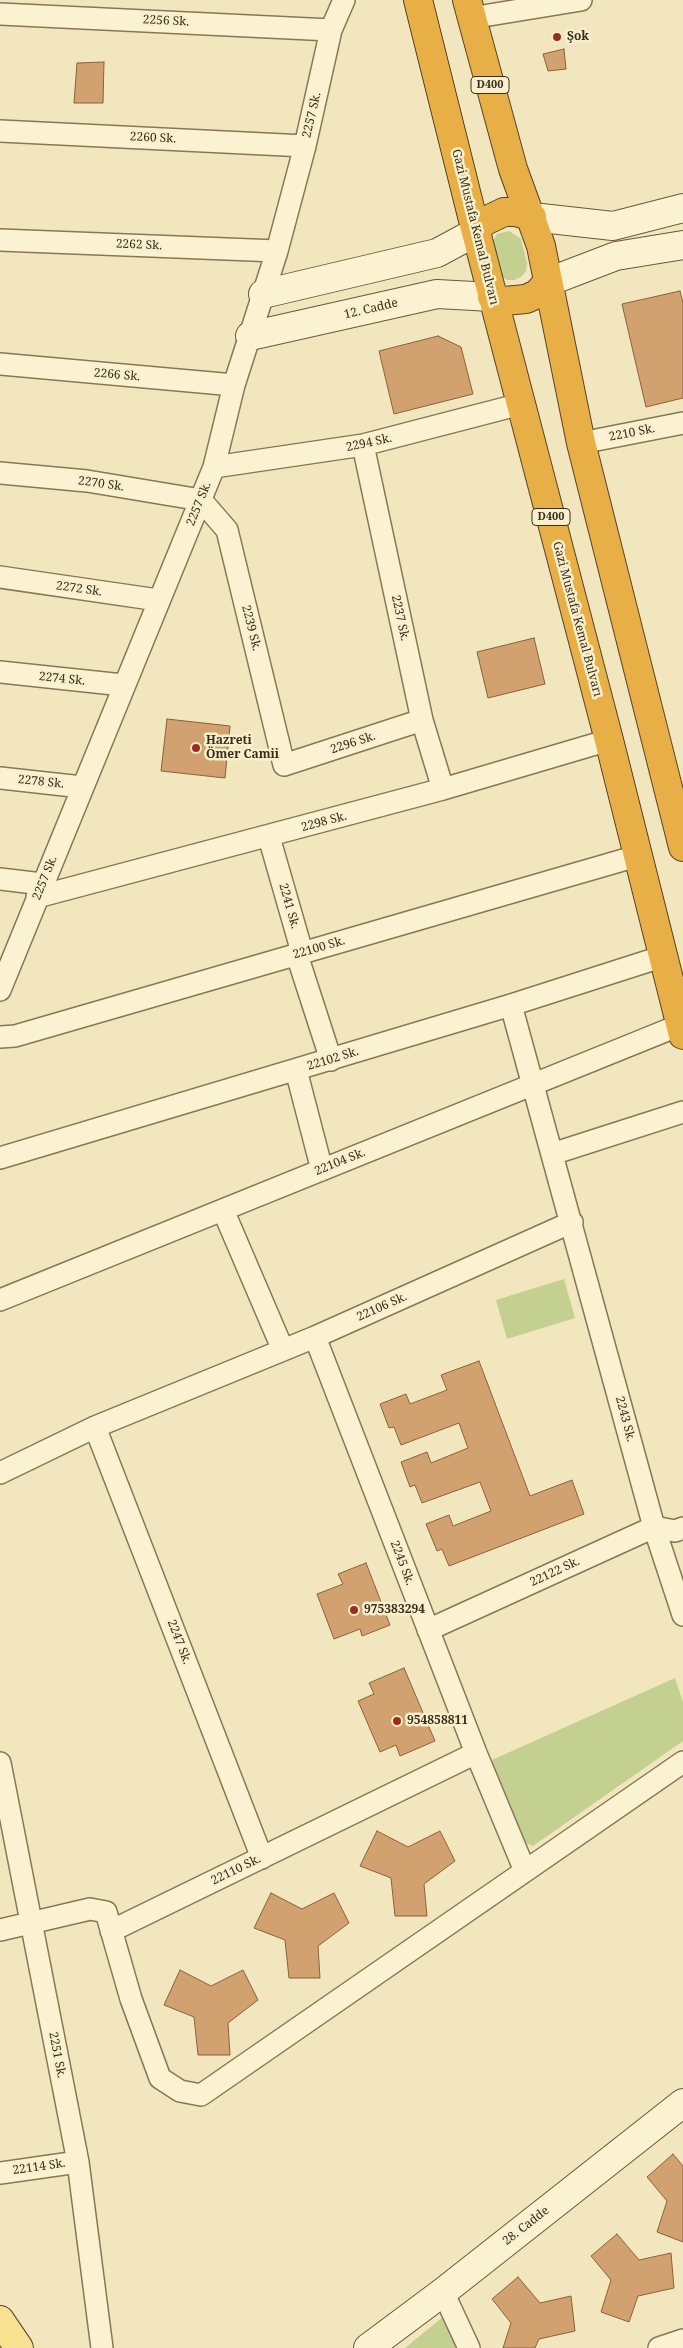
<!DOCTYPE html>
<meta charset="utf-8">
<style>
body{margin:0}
canvas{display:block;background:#f1e6bd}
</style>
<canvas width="683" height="2348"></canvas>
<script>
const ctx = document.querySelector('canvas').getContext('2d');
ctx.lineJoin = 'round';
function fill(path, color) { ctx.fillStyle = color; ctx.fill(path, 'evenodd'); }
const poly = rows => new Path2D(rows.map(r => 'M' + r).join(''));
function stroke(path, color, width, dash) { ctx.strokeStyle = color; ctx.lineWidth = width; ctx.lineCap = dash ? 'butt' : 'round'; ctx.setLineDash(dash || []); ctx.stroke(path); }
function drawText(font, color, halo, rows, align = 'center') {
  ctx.font = font + ' "Noto Serif",serif'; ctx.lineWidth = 5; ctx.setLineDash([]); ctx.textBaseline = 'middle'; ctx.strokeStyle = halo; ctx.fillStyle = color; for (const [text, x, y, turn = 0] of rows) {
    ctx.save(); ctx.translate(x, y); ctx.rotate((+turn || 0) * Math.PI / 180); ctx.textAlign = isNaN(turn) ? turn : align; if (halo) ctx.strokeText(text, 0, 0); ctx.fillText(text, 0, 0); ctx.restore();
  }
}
fill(poly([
 [509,231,521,239,527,263,526,271,521,277,514,280,507,280,501,276,491,245,497,234],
 [564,1279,575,1318,507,1339,496,1300],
 [675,1678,683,1702,683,1741,533,1846,523,1842,492,1760],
 [443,2317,461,2348,405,2348]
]), '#c3d090');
const building = poly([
 [564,49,566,69,548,71,543,54,564,49],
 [104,62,103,103,74,103,77,63,104,62],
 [680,291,683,303,683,398,646,407,622,304,680,291],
 [438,336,461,347,473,394,394,414,379,351,438,336],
 [534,638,545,684,488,698,477,652,534,638],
 [167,719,230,726,225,778,161,771,167,719],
 [479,1361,530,1496,572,1480,584,1514,449,1566,442,1549,437,1551,426,1524,449,1515,453,1526,491,1511,480,1482,422,1503,415,1485,410,1487,401,1462,427,1452,431,1463,468,1448,459,1423,401,1445,394,1427,389,1428,380,1404,406,1394,410,1404,447,1390,441,1375,479,1361],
 [366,1563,390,1625,362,1636,360,1629,334,1639,317,1594,343,1584,338,1574,366,1563],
 [404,1668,435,1741,400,1756,396,1745,380,1752,358,1701,374,1694,369,1683,404,1668],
 [377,1831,408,1847,440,1831,455,1861,424,1884,427,1916,395,1916,391,1878,360,1866,377,1831],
 [271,1893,302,1909,334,1893,349,1923,318,1946,320,1978,289,1978,285,1940,254,1928,271,1893],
 [180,1970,211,1986,243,1970,258,2000,228,2023,230,2055,198,2055,194,2017,164,2005,180,1970],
 [673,2154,683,2166,683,2242,657,2232,667,2201,647,2177,673,2154],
 [617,2234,639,2260,671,2253,674,2288,638,2296,629,2322,601,2312,611,2280,591,2256,617,2234],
 [518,2277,540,2303,571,2296,575,2331,539,2339,535,2348,503,2348,511,2323,492,2299,518,2277]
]);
fill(building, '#d2a170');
stroke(building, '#8b6139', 1);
const street = poly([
 [0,14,331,30],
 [471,18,581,0],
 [0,131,305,146],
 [0,240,277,251],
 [0,364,234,385],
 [581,443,683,423],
 [363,445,422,720,443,789],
 [214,467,363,445,521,404],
 [0,473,87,481,201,500,227,530,284,765,422,720],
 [0,577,158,600],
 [0,672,123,685],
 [0,778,82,787],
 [269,837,300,945,297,955,331,1060],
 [0,879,42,884],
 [37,897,443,789,609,740],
 [0,990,214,467,234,385,277,251,305,146,331,30,344,0],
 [511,1005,654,1527,683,1615],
 [0,1037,15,1036,637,856],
 [296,1070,322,1170],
 [552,1154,683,1112],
 [0,1158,511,1005,664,956],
 [223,1210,283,1350],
 [0,1300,680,1025],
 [315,1337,476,1753,525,1871],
 [95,1427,262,1858],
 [0,1473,95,1427,315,1337,572,1222],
 [428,1630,654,1527,675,1531,683,1528],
 [0,1763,78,2162,102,2348],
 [0,1930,90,1909,106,1912,131,1999,160,2078,180,2091,201,2095,683,1762],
 [111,1931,476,1753],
 [0,2173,78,2162],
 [443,2292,469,2348],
 [659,2348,683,2340]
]);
const secondary = poly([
 [532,217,613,226,683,208],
 [548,282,616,256,683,245],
 [263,294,437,253,476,232],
 [250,336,437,294,492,297],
 [368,2348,443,2292,683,2103]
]);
const primary = poly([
 [0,2320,19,2348]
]);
const highway = poly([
 [418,0,476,232,609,740,683,1035],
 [467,0,513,169,541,246,581,443,683,847],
 [476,232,483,222,504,212,516,212,532,217],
 [492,297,504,301,526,299,537,294,548,282]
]);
stroke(street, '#8a7655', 24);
stroke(secondary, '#6c5738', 30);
stroke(primary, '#57432a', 30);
stroke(highway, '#57432a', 30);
stroke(street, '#fbf2d1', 21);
stroke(secondary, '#fbf2d1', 28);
stroke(primary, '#f8e191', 28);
stroke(highway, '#e8af46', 28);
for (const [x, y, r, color] of [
 [557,37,5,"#9e2b20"],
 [196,748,5,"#9e2b20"],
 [354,1610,5,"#9e2b20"],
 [397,1721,5,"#9e2b20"]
]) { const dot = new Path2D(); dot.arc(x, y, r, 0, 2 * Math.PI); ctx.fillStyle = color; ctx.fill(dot); stroke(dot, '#f8efcd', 2); }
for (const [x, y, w] of [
 [490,85,38],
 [551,517,38]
]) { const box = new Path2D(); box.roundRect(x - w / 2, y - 8.5, w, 17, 4); ctx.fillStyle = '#f8efcd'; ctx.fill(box); stroke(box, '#382c1b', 1); }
drawText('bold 11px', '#382c1b', null, [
 ["D400",490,85],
 ["D400",551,517]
]);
drawText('12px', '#382c1b', '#f8efcd', [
 ["2256 Sk.",166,21,3],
 ["2257 Sk.",312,115,-77],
 ["2260 Sk.",153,138,3],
 ["Gazi Mustafa Kemal Bulvarı",475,227,76],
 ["2262 Sk.",139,245,2],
 ["12. Cadde",371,309,-13],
 ["2266 Sk.",117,375,5],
 ["2210 Sk.",632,433,-11],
 ["2294 Sk.",369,443,-12],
 ["2270 Sk.",101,484,8],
 ["2257 Sk.",199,504,-68],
 ["2272 Sk.",79,589,8],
 ["2237 Sk.",400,618,78],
 ["Gazi Mustafa Kemal Bulvarı",577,619,75],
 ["2239 Sk.",251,628,76],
 ["2274 Sk.",62,679,6],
 ["2296 Sk.",353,743,-18],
 ["2278 Sk.",41,782,6],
 ["2298 Sk.",324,822,-15],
 ["2257 Sk.",45,878,-68],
 ["2241 Sk.",289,906,74],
 ["22100 Sk.",319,948,-16],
 ["22102 Sk.",333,1059,-17],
 ["22104 Sk.",340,1162,-22],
 ["22106 Sk.",382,1307,-24],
 ["2243 Sk.",625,1419,75],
 ["2245 Sk.",402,1563,69],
 ["22122 Sk.",555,1572,-25],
 ["2247 Sk.",179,1642,69],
 ["22110 Sk.",236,1870,-26],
 ["2251 Sk.",57,2055,79],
 ["22114 Sk.",39,2167,-8],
 ["28. Cadde",526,2226,-38]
]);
drawText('bold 12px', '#382c1b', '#f8efcd', [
 ["Şok",567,37],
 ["Hazreti",206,741],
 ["Ömer Camii",206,755],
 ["975383294",364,1610],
 ["954858811",407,1721]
], 'left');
</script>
